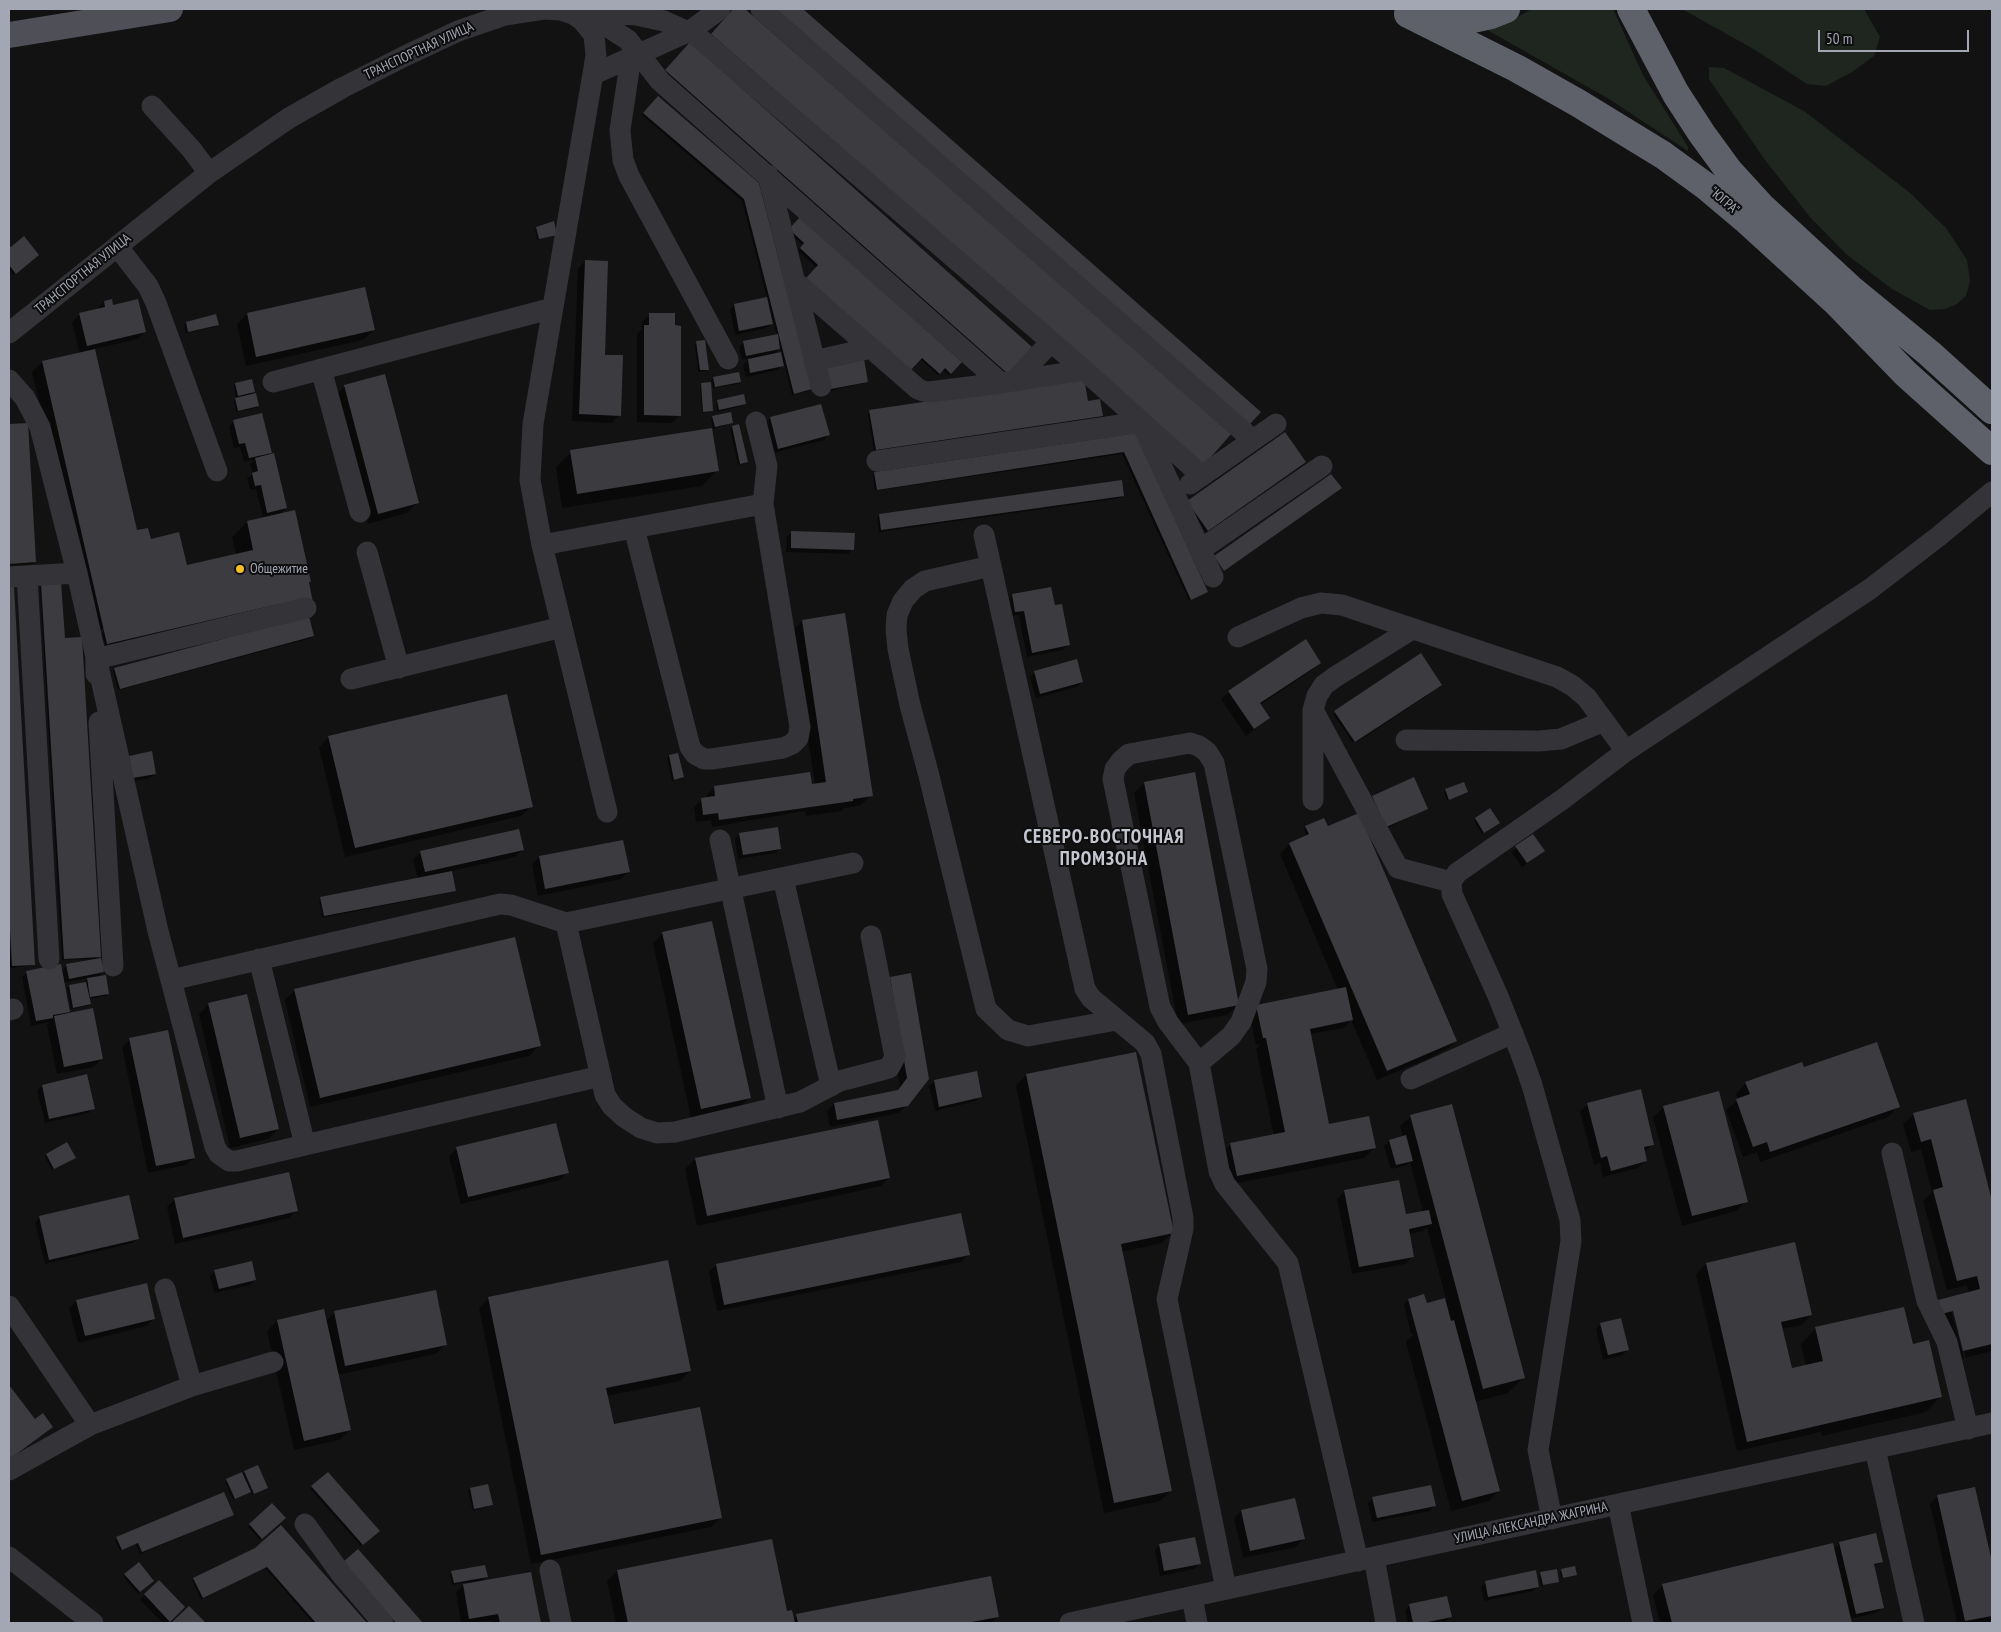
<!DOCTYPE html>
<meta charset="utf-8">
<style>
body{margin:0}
#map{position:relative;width:2001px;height:1632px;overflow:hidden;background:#121213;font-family:"PT Sans Narrow",sans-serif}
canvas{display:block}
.frame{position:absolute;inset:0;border:10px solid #a3a7b4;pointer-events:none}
.scale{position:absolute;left:1818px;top:30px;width:151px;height:22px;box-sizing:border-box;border:2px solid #a3a7b4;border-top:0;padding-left:6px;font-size:15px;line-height:18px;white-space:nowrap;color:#a3a7b4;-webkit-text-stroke:4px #0d0d0e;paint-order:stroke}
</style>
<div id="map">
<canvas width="2001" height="1632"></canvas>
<div class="frame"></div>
<div class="scale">50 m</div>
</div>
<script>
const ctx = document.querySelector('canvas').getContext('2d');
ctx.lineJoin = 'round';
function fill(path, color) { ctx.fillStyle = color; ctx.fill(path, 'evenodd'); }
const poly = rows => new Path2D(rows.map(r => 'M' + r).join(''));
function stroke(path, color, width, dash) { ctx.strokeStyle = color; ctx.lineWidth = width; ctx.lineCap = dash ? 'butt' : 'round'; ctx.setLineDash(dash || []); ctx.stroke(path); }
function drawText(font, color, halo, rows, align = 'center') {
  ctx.font = font + ' "PT Sans Narrow",sans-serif'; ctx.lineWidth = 4; ctx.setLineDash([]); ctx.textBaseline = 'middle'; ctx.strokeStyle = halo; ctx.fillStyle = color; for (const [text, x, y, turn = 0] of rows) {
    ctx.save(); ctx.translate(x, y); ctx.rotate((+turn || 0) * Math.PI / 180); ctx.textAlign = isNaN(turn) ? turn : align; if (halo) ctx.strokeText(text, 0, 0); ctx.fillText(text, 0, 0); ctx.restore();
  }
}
fill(poly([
 [1532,9,1613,9,1643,75,1688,147,1688,151,1609,99,1489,31,1487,28,1512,20],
 [1682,9,1864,9,1880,37,1874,56,1852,72,1826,86,1807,84,1757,51],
 [1709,67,1724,68,1804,111,1909,192,1946,228,1967,260,1970,281,1966,296,1957,304,1945,309,1930,310,1892,289,1846,254,1810,217,1765,160,1709,79]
]), '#1e261f');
fill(poly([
 [690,44,1031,347,1005,376,664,72],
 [658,98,758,184,811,389,809,391,792,395,784,364,778,370,746,377,743,365,750,358,742,360,739,347,744,342,777,335,773,322,767,328,735,335,730,310,734,305,767,298,742,201,642,115],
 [780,348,781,353,773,355],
 [800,219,961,362,949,375,943,370,938,375,798,251,803,245,788,232],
 [537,228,555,234,537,240,535,230],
 [9,247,10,249,35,257,13,275,9,269],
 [585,261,604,356,619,415,612,423,572,421,578,269],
 [364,288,374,330,363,340,246,366,237,324,247,314],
 [104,302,145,331,138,339,94,349,136,532,186,567,236,555,232,537,247,522,263,517,256,489,250,490,247,479,253,473,250,464,254,460,244,462,240,447,234,448,229,426,234,421,261,414,286,508,279,515,310,581,274,606,105,645,104,640,92,643,105,630,105,626,88,643,74,554,32,372,42,362,80,354,72,322,80,314,96,310],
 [650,315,674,327,680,415,672,423,637,422,637,334,642,329,642,322],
 [186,323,217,325,215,327,186,333,184,325],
 [697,342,707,369,705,371,698,372,695,344],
 [827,368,867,381,865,383,829,391],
 [713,378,739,382,737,384,713,388,711,380],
 [236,384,254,392,249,396,258,406,256,408,236,412,234,401,236,399,234,386],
 [702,384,712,410,710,412,702,413,700,386],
 [345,386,417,503,407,513,368,524,335,396],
 [718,401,745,404,743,406,717,412,716,403],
 [1086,402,1102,415,1100,417,874,451,868,414,870,412],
 [713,417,732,423,713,429,711,419],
 [770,418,828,435,824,440,773,453,766,423],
 [27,425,34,562,32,564,9,565,9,426],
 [732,427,747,461,745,463,738,465,730,429],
 [1135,434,1207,592,1189,601,1122,454,875,491,873,475,875,473],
 [571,452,717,470,702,486,562,508,556,467],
 [1302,464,1206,532,1186,504],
 [1123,496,1121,498,879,532,877,517,879,515],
 [792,532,853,549,848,554,786,552,787,537],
 [42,585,64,640,99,956,96,959,62,960,40,587],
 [13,587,33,964,31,966,10,968,9,588],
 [1013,595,1054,606,1068,645,1063,650,1027,657,1019,615,1011,616,1008,600],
 [802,621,871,795,861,805,844,808,842,811,806,816,805,811,712,827,711,820,696,822,694,807,701,800,707,799,707,795,714,788,811,787,815,785,792,631],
 [313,636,311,638,118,690,113,671,115,669],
 [1320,663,1312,670,1260,705,1268,718,1246,736,1221,699,1229,692],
 [1035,672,1082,682,1077,687,1036,698,1030,677],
 [1430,692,1425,697,1357,742,1356,741,1353,743,1333,714,1335,712],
 [329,737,532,806,521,816,345,857,319,747],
 [669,756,683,777,681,779,672,781,667,758],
 [125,762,155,773,150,778,129,782],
 [1413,779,1414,815,1381,831,1368,802,1372,797],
 [1144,783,1238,1005,1227,1015,1178,1024,1134,793],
 [1446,790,1467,792,1447,801,1444,792],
 [1489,810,1496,825,1482,834,1474,821],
 [1306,827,1456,1041,1448,1048,1432,1057,1377,1080,1351,1020,1344,1028,1310,1034,1328,1126,1374,1148,1364,1158,1227,1185,1221,1154,1231,1144,1274,1136,1256,1049,1261,1044,1256,1045,1249,1014,1257,1007,1338,990,1280,854,1290,844,1307,837,1304,829],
 [740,834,780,849,775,853,738,859,735,839],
 [1532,836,1538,855,1522,867,1511,852],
 [523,850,515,857,451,871,455,890,453,892,322,918,319,900,321,898,418,879,413,859,421,852],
 [539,857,628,872,621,879,538,896,532,865],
 [663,933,749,1098,739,1108,691,1118,653,943],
 [67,965,103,972,97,978,108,994,106,996,88,999,89,1004,87,1006,71,1009,67,988,69,986,85,983,88,978,63,983,69,1012,65,1015,101,1059,94,1067,57,1074,47,1025,50,1022,31,1026,22,977,27,972,61,971],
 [910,974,907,1105,899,1113,830,1127,827,1111,834,1104,897,1091,900,1087,883,985,890,978],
 [295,990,539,1046,529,1056,310,1107,285,1000],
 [209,1004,278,1129,268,1139,230,1148,199,1014],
 [130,1039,194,1158,186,1165,148,1173,122,1047],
 [1803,1069,1898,1106,1888,1117,1760,1162,1757,1152,1743,1157,1726,1110,1738,1100,1736,1094,1746,1083],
 [976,1072,981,1096,976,1101,935,1111,929,1086,934,1082],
 [1026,1075,1172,1233,1162,1243,1121,1252,1171,1491,1160,1501,1104,1513,1016,1086],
 [42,1086,93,1108,89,1113,45,1123,37,1090],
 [1965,1101,1992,1207,1992,1351,1953,1361,1936,1303,1969,1293,1967,1285,1947,1290,1923,1201,1932,1192,1921,1149,1911,1152,1903,1124,1914,1114],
 [1949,1303,1952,1303,1966,1357,1964,1358],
 [1588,1104,1653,1144,1644,1152,1646,1161,1638,1168,1603,1177,1600,1163,1594,1165,1580,1111],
 [1664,1107,1746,1201,1736,1211,1682,1226,1653,1117],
 [1411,1116,1523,1378,1508,1393,1475,1402,1499,1490,1489,1501,1451,1511,1406,1342,1414,1334,1411,1334,1404,1305,1408,1300,1426,1305,1446,1299,1427,1227,1423,1231,1409,1234,1413,1256,1405,1264,1352,1274,1337,1199,1344,1192,1405,1216,1423,1212,1410,1162,1407,1165,1391,1169,1384,1146,1389,1141,1403,1137,1400,1126],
 [457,1149,567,1172,560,1180,461,1204,449,1156],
 [47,1155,72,1160,52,1170,45,1157],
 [695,1159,889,1178,881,1186,697,1226,685,1169],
 [288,1173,297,1210,289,1218,175,1244,167,1207,174,1200],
 [40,1217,138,1238,133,1243,45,1264,35,1222],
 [968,1254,961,1262,717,1311,709,1272,716,1265],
 [1706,1264,1811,1315,1801,1325,1781,1329,1791,1369,1806,1366,1801,1344,1816,1328,1912,1345,1941,1396,1926,1412,1822,1436,1821,1432,1737,1451,1696,1274],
 [215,1271,255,1280,250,1285,214,1293,210,1276],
 [489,1298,690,1371,680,1381,607,1396,613,1426,721,1517,711,1527,531,1564,479,1308],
 [77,1301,154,1319,146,1326,78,1343,69,1308],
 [335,1312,446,1344,436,1354,337,1375,350,1430,339,1440,294,1450,267,1331,277,1321,325,1322],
 [1601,1324,1627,1350,1623,1355,1603,1360,1596,1329],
 [9,1387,35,1421,43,1415,9,1459],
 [245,1472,264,1490,252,1495,250,1490,233,1500,225,1482],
 [327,1474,378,1531,361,1546,310,1489],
 [1975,1488,1992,1568,1992,1621,1981,1623,1957,1623,1930,1504,1938,1496],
 [470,1489,492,1505,473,1511,468,1491],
 [1373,1498,1434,1506,1430,1511,1372,1522,1368,1503],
 [272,1505,284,1518,260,1540,248,1527],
 [1241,1511,1303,1539,1296,1547,1243,1558,1234,1518],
 [230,1516,140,1554,136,1544,120,1551,115,1540,117,1538],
 [281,1527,365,1623,313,1623,265,1568,201,1599,192,1581,194,1579,256,1549],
 [1840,1543,1882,1561,1873,1567,1883,1607,1878,1612,1850,1619,1851,1623,1660,1623,1653,1595,1663,1585,1834,1549],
 [1160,1545,1199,1564,1194,1569,1160,1576,1155,1550],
 [138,1564,152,1581,138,1594,123,1576],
 [1562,1570,1576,1575,1561,1579,1560,1572],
 [617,1571,786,1613,793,1620,797,1616,998,1616,991,1623,616,1623,607,1581],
 [452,1572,486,1577,481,1582,530,1573,539,1623,492,1623,491,1621,461,1623,456,1593,466,1582,452,1585,450,1574],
 [1541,1574,1558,1581,1541,1586,1539,1576],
 [159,1581,184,1607,167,1623,163,1623,140,1600],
 [1486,1582,1538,1586,1533,1591,1484,1601,1481,1587],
 [1410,1605,1450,1617,1445,1622,1438,1623,1408,1623,1405,1610]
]), '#0007');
fill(poly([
 [733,9,745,9,1232,433,1204,465,711,34],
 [775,9,803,9,1261,412,1249,425],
 [690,42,1032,347,1008,374,665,70],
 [658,96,759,183,812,389,794,394,744,199,643,113],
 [800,217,962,362,951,374,945,368,940,374,922,358,910,371,806,278,818,265,800,248,804,243,789,229],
 [554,221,557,235,539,239,536,227],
 [24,236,39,255,16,274,9,265,9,245,11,247],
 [585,260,608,261,605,355,623,355,621,416,579,414],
 [365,287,375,330,256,357,247,313],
 [767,297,773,324,739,331,734,304],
 [112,299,113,305,138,299,146,332,87,346,79,313,105,307,104,301],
 [649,313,675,313,675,325,681,326,681,416,644,415,644,325,649,325],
 [216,314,219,325,188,332,186,322],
 [778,334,780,349,746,356,743,341],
 [705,340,709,370,700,370,696,341],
 [95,349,137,530,148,528,151,539,179,532,187,565,253,550,247,521,295,510,311,582,309,582,313,603,279,604,107,644,42,361],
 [781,352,784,366,750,373,748,359],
 [864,359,868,382,831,389,826,367],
 [739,372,741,382,715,387,713,377],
 [385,374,419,503,378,514,344,385],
 [1084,378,1088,401,1100,399,1103,416,876,450,869,410],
 [252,379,255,392,238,396,235,383],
 [711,382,713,411,703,412,701,383],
 [256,393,259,406,238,411,235,398],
 [744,394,746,404,719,410,717,400],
 [821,404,830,435,778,449,770,417],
 [731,412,733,423,715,427,712,416],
 [262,413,272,453,249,458,245,443,239,444,233,420],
 [28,423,36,562,9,564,9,424],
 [739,424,748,462,740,464,732,426],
 [712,428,719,471,577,494,570,450],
 [1285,432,1306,462,1208,531,1187,501],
 [1136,433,1208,592,1191,600,1124,452,877,490,874,472],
 [274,453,287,508,267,513,261,485,255,486,252,473,258,471,255,458],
 [1331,474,1342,488,1224,571,1214,556],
 [1122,480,1124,496,881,530,879,514],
 [791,531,855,533,854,550,791,548],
 [61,582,65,638,82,637,101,957,64,959,41,583],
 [9,586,14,586,35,965,12,966,9,913],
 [1051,587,1055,605,1062,604,1070,645,1032,653,1024,611,1015,612,1012,594],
 [845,613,873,796,853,799,853,801,719,820,718,813,703,815,701,798,715,796,714,786,810,772,812,784,826,782,802,620],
 [309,616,314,636,120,689,114,668],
 [1306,639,1321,663,1260,703,1270,718,1254,729,1228,691],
 [1421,653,1442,685,1355,742,1334,711],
 [1077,659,1083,682,1040,694,1034,671],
 [507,694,533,807,355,848,328,736],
 [152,751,156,774,133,778,129,756],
 [678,753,684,777,674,780,669,755],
 [1195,772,1239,1005,1188,1015,1144,782],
 [1414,777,1428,809,1386,827,1372,796],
 [1464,782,1468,792,1449,800,1445,789],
 [1490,808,1500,823,1484,833,1475,818],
 [1359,813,1457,1041,1387,1071,1289,843,1309,834,1305,826,1324,818,1328,826],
 [778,827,781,849,743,855,739,833],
 [519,829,524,850,425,872,420,851],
 [1533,834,1545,851,1527,863,1515,846],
 [623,840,630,872,545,889,539,856],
 [452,871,456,891,324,916,320,897],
 [712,921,751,1098,701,1109,662,932],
 [515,937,541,1046,320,1098,294,989],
 [101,958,104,972,69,979,66,964],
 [61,964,70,1012,53,1015,53,1018,36,1021,26,971],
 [911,973,929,1079,908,1106,837,1120,834,1103,898,1090,907,1078,890,977],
 [106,975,109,994,90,997,87,978],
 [86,982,91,1004,73,1008,69,985],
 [1346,987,1353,1020,1310,1029,1329,1124,1369,1116,1376,1148,1237,1176,1230,1143,1285,1132,1266,1038,1263,1038,1256,1005],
 [247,994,279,1129,240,1138,208,1003],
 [93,1008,103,1059,64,1067,54,1016],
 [168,1030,195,1158,156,1166,129,1038],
 [1877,1042,1900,1107,1770,1152,1767,1142,1753,1147,1736,1099,1750,1094,1745,1082,1802,1062,1804,1067],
 [1136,1052,1174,1233,1121,1244,1172,1491,1114,1503,1026,1074],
 [977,1071,982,1097,939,1107,934,1080],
 [87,1074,95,1109,49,1119,42,1085],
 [1641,1089,1654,1145,1644,1147,1647,1161,1611,1171,1607,1156,1601,1158,1587,1103],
 [1719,1091,1748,1202,1692,1216,1663,1106],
 [1966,1099,1992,1201,1992,1344,1963,1351,1953,1311,1941,1314,1938,1300,1980,1289,1977,1276,1957,1281,1933,1190,1943,1187,1931,1139,1921,1142,1913,1113],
 [1452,1104,1525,1378,1483,1389,1410,1115],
 [878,1120,890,1178,707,1216,695,1158],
 [556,1123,569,1173,468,1197,456,1147],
 [1406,1135,1413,1161,1396,1165,1389,1140],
 [67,1142,76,1158,54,1169,46,1154],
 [289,1172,298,1211,183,1238,174,1198],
 [1399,1180,1406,1214,1429,1210,1432,1224,1409,1229,1414,1257,1359,1267,1344,1190],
 [129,1195,139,1239,49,1260,39,1216],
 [961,1213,970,1255,724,1305,716,1264],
 [1795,1242,1812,1315,1781,1322,1792,1368,1823,1361,1815,1327,1904,1307,1913,1344,1929,1340,1942,1397,1747,1442,1706,1263],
 [668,1260,691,1371,606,1388,614,1424,700,1407,722,1518,541,1555,488,1297],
 [252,1261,256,1280,219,1289,214,1270],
 [147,1283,155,1319,85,1336,76,1300],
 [436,1290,447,1345,345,1366,334,1311],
 [1424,1294,1427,1303,1445,1298,1451,1321,1454,1320,1500,1491,1462,1501,1408,1299],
 [324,1309,351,1430,304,1441,277,1320],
 [1621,1318,1629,1350,1608,1355,1600,1323],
 [9,1385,35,1419,43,1413,53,1427,11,1458,9,1455],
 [258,1465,268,1488,254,1494,244,1471],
 [242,1472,251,1492,235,1499,226,1479],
 [328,1472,380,1531,363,1545,311,1486],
 [488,1484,493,1505,474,1509,470,1488],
 [1431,1485,1436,1506,1377,1518,1372,1497],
 [1975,1487,1992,1562,1992,1616,1965,1621,1937,1495],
 [224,1492,234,1515,142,1552,138,1543,122,1550,116,1537],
 [1295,1498,1305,1539,1250,1551,1241,1510],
 [272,1503,286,1518,262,1539,249,1524],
 [281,1525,367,1623,316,1623,267,1567,203,1598,193,1578,255,1548],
 [1876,1533,1883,1562,1874,1564,1884,1608,1856,1614,1839,1542],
 [1195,1537,1201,1564,1164,1571,1159,1544],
 [772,1539,787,1611,792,1610,795,1623,628,1623,617,1570],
 [1833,1543,1852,1623,1672,1623,1662,1584],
 [358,1549,423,1623,396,1623,343,1562],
 [139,1562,154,1581,140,1592,124,1574],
 [485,1565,488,1577,454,1583,451,1571],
 [1575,1566,1577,1575,1563,1578,1561,1569],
 [1557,1569,1559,1582,1543,1585,1540,1572],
 [1536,1570,1539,1587,1488,1597,1485,1581],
 [531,1572,541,1623,500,1623,498,1614,469,1619,463,1584],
 [991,1576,999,1617,966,1623,798,1623,796,1614],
 [159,1580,185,1607,170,1622,144,1594],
 [1447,1596,1452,1617,1423,1623,1413,1623,1409,1604],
 [189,1606,206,1623,171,1623]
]), '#3c3c40');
stroke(poly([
 [761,9,1253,440],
 [566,11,636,15,664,21,697,36,1084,370],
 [582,17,605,25,628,40,660,81,1001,383],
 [631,57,620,130,623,160,629,176,728,359],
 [594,74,690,31,720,9],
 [152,106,192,150,209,173],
 [768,175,821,386],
 [117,246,148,286,156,303,217,471],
 [794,281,918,389,923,391,929,392,1001,383,1084,370,1202,476],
 [9,333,209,173,289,118,342,88,405,56,458,31,505,15,544,9,561,10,573,14,582,20,594,35,596,56,533,424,530,480,542,545,607,812],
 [814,361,871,348],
 [321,369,360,512],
 [9,380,25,398,40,427,77,573,158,931,215,1147,219,1154,229,1161,237,1161,305,1145],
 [1014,381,1051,342],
 [273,382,553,308],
 [877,461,1141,422,1213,577],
 [1190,484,1276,424],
 [634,528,690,747,695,754,704,759,712,759,783,748,792,744,798,738,800,727,763,504,767,466,756,422],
 [984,535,1085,989,1091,998,1145,1043,1151,1054,1183,1218,1183,1229,1167,1299,1226,1589],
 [542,545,763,504],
 [1200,550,1322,466],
 [367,552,399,668],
 [991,566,925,581,913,589,903,601,897,615,896,629,898,649,910,705,928,772,986,1009,1008,1030,1028,1036,1117,1020],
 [27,576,49,959],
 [9,577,77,573],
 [1238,637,1301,608,1321,603,1342,605,1557,677,1573,686,1587,698,1626,751],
 [96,674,96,659,306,608],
 [351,679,562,627],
 [1313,710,1398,868,1451,882],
 [99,722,113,966],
 [1406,740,1539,741,1561,739,1604,721],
 [1313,800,1313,710,1317,696,1324,685,1335,677,1412,629],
 [720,840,778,1108],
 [783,878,831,1086],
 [566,923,605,1095,612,1106,624,1117,641,1128,657,1133,675,1132,800,1102,840,1081,889,1068,895,1057,871,936],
 [259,959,305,1145,601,1076],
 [171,980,500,904,511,905,566,923,853,863],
 [9,1010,13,1009],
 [1199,1063,1231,1036,1241,1022,1256,982,1257,969,1214,763,1207,752,1199,746,1190,743,1129,754,1121,761,1115,769,1113,779,1160,1007,1168,1022,1199,1063,1219,1171,1225,1184,1288,1263,1358,1561],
 [1411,1079,1513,1033],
 [1892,1153,1927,1301,1947,1342,1968,1429],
 [165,1289,192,1386],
 [9,1306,90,1425],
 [1875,1449,1914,1623],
 [9,1470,90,1425,192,1386,273,1362],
 [1618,1504,1643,1623],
 [1552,1519,1538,1450,1571,1241,1570,1220,1532,1085,1521,1054,1498,996,1452,894,1451,882,1457,873,1563,799,1626,751,1870,589,1939,536,1992,492],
 [305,1524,342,1575,383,1623],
 [9,1557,93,1623],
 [1374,1557,1386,1623],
 [550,1570,561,1623],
 [1192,1597,1197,1623],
 [1070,1623,1992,1423]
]), '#333338', 21);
stroke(poly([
 [9,35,170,9]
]), '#4f5057', 26);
stroke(poly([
 [1631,9,1676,94,1702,134,1729,171,1761,206,1851,289,1929,353,1992,410],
 [1408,14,1516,68,1578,103,1663,155,1707,187,1745,219,1837,303,1906,374,1992,451],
 [1427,19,1445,22,1468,20,1491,15,1506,9]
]), '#5e616a', 28);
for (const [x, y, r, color] of [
 [240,569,5,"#f7bf26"]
]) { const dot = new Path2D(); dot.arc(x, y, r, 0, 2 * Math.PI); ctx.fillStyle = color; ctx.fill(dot); stroke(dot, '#0d0d0e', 2); }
drawText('14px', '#a3a7b4', '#0d0d0e', [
 ["ТРАНСПОРТНАЯ УЛИЦА",419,51,-25],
 ["\"ЮГРА\"",1724,201,40],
 ["ТРАНСПОРТНАЯ УЛИЦА",83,274,-39],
 ["УЛИЦА АЛЕКСАНДРА ЖАГРИНА",1531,1523,-12]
]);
drawText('14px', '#a3a7b4', '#0d0d0e', [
 ["Общежитие",250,569]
], 'left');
ctx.letterSpacing = '1px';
drawText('bold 19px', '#c4c6d0', '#0d0d0e', [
 ["СЕВЕРО-ВОСТОЧНАЯ",1104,838],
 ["ПРОМЗОНА",1104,860]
]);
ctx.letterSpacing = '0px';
</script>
